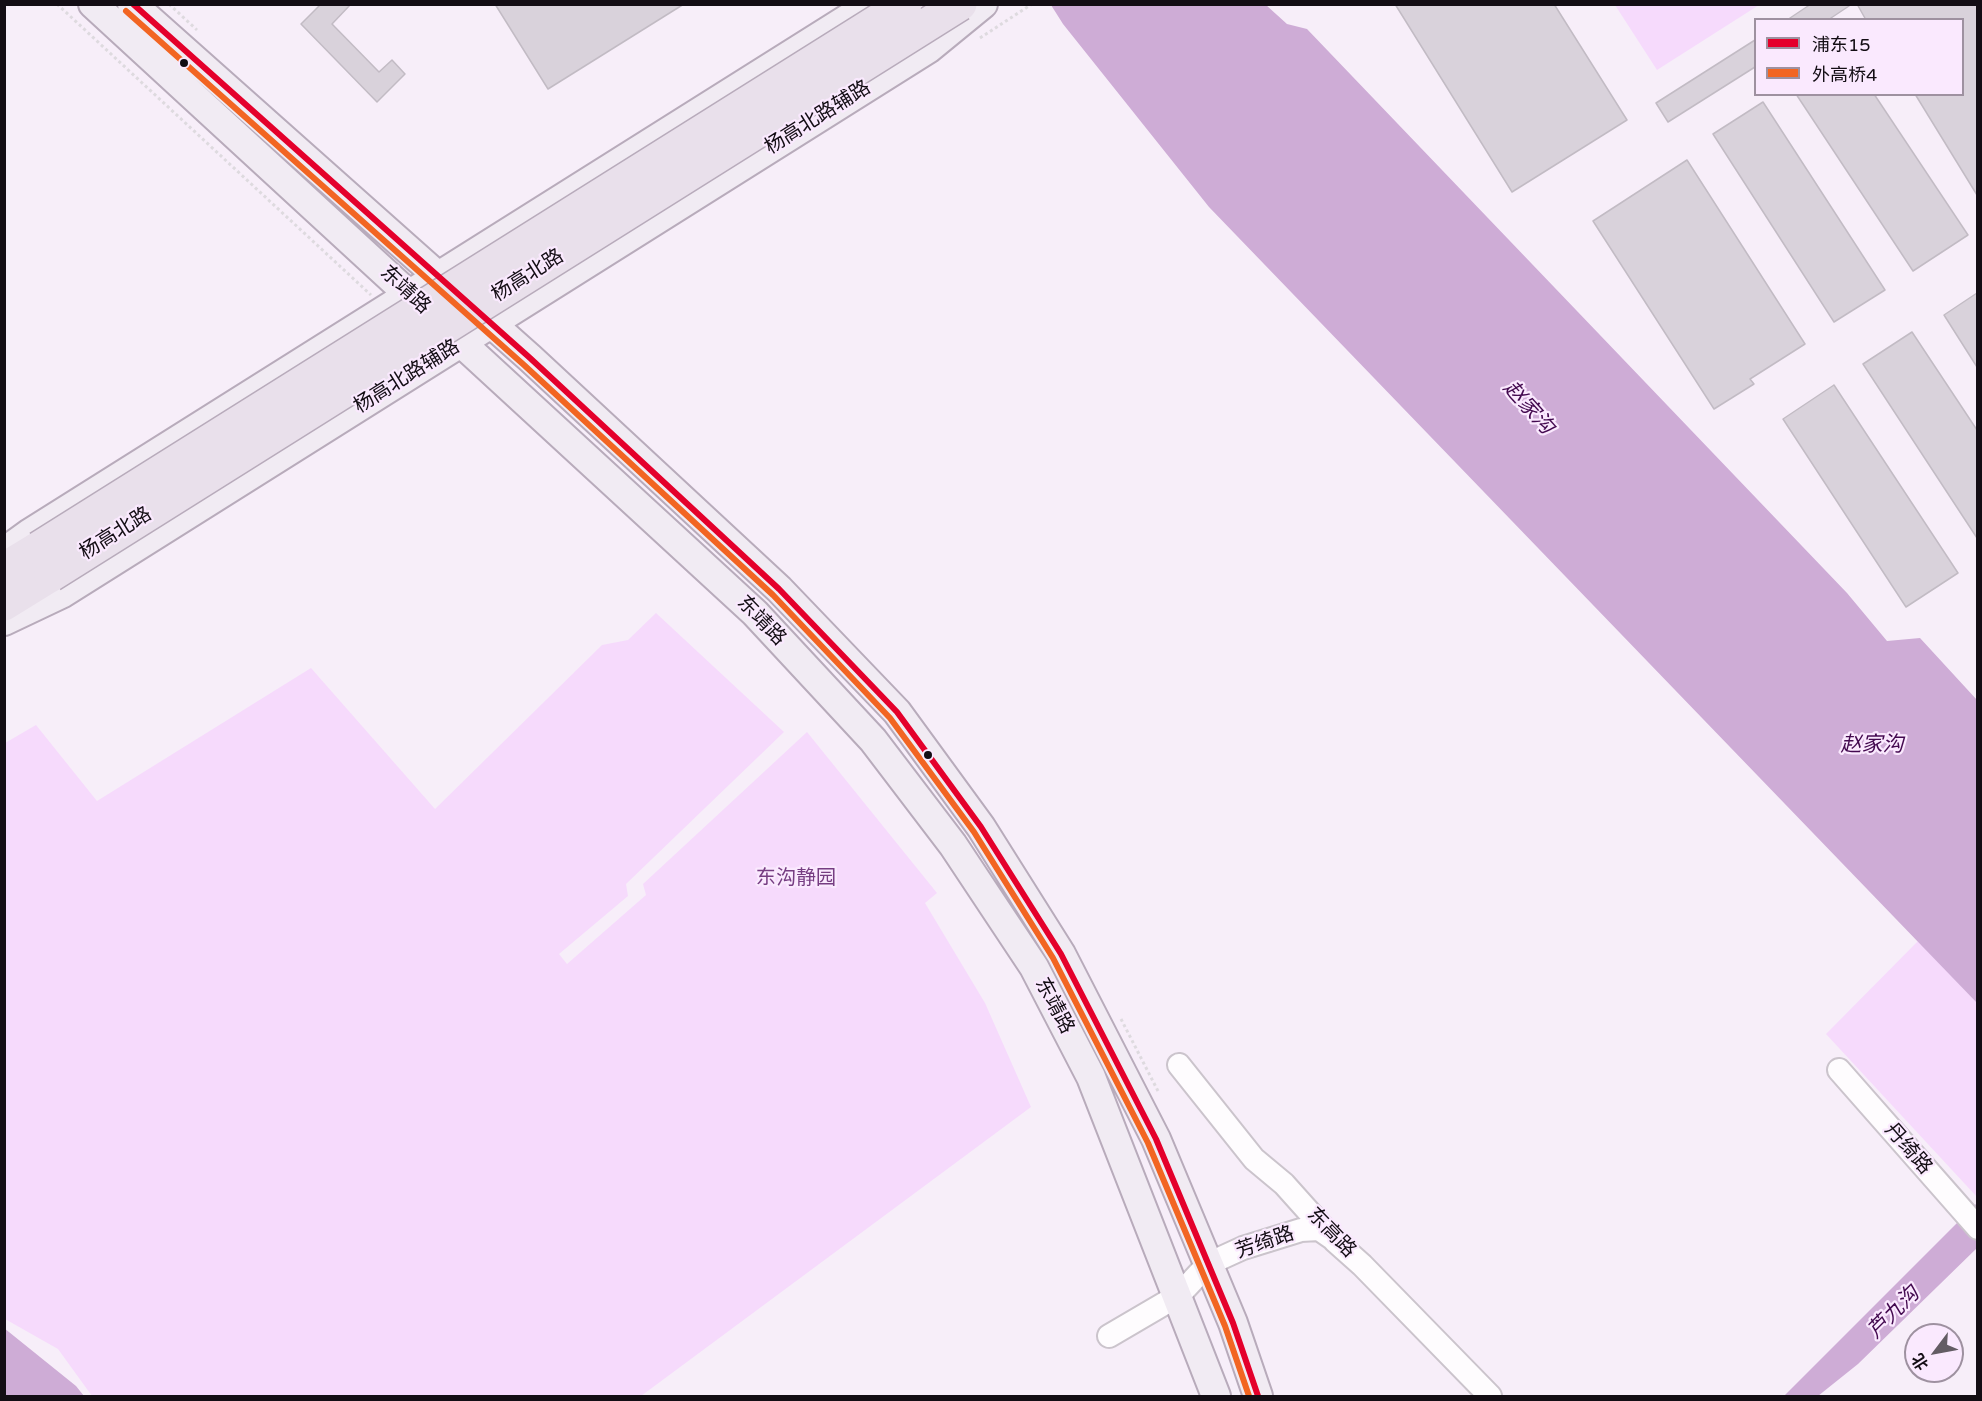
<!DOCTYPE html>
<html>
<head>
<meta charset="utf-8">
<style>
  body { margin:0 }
  #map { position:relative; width:1982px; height:1401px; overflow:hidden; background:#f7eef9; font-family:"Varela Round","Noto Sans SC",sans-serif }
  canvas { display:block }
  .frame { position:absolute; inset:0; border:6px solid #130d14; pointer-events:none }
  .legend { position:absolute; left:1754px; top:18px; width:210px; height:78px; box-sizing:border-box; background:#fae9fe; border:2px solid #9e91a0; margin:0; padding:8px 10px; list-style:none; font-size:18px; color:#130d14 }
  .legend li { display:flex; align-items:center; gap:12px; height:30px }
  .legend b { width:30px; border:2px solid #9e91a0 }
  .north { position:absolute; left:1904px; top:1323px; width:60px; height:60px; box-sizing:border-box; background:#fae9fe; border:2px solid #9e91a0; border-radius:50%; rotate:238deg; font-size:16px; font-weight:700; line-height:24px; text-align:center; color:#130d14 }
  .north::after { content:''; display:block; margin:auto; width:21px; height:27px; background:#635c64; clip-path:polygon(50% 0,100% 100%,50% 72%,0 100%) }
</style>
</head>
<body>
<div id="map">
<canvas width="1982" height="1401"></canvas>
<div class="frame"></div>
<ul class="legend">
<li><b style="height:8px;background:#e4002b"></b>浦东15</li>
<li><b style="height:8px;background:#f26522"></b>外高桥4</li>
</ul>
<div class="north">北</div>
</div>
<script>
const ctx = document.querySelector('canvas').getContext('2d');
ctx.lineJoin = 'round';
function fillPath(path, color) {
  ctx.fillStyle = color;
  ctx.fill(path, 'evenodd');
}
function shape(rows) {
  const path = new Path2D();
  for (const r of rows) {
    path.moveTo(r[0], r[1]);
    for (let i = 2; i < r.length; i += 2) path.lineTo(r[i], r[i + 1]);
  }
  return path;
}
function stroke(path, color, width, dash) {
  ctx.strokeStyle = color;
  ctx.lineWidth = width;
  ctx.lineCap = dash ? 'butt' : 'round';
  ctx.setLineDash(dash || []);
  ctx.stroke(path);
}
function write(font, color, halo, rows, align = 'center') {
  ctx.font = font + ' "Varela Round","Noto Sans SC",sans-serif';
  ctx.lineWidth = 4.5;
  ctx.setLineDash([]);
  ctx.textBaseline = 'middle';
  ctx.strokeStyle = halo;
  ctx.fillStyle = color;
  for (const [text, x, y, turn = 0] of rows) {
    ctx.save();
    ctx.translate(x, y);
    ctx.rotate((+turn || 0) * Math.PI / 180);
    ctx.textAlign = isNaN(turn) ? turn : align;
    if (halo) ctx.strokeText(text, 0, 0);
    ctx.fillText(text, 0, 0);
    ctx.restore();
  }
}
fillPath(shape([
  [1615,5,1759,5,1657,70],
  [656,613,784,732,626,884,628,896,559,954,567,964,646,895,643,884,807,732,937,893,925,903,985,1003,1031,1107,641,1396,92,1396,58,1349,5,1319,5,743,36,725,97,801,311,668,435,809,602,645,628,640],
  [1918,941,1977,1003,1977,1197,1826,1034]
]), '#f6dafc');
fillPath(shape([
  [1051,5,1266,5,1287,24,1307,29,1847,593,1887,641,1920,638,1977,700,1977,1003,1209,207,1063,24],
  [1977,1203,1977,1248,1858,1364,1818,1396,1784,1396],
  [4,1328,76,1386,84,1396,5,1396]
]), '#ceacd6');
const building = shape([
  [321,4,351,4,332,24,379,72,392,60,405,74,377,102,301,24,321,4],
  [495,4,684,4,548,89,495,4],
  [1395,4,1554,4,1627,120,1512,192,1395,4],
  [1811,4,1852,4,1828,20,1787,20,1811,4],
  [1857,4,1977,4,1977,195,1915,94,1962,94,1962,20,1866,20,1857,4],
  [1755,40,1755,67,1668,122,1656,103,1755,40],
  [1796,94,1874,94,1968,235,1913,271,1796,94],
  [1763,102,1885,290,1834,322,1713,134,1763,102],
  [1687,160,1805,344,1750,379,1754,384,1714,409,1593,221,1687,160],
  [1977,293,1977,367,1944,315,1977,293],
  [1912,332,1977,430,1977,538,1863,364,1912,332],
  [1834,385,1958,573,1906,607,1783,419,1834,385]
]);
fillPath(building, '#d9d2db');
stroke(building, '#c2bbc4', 1.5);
const minor = shape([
  [1179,1065,1254,1159,1284,1184,1335,1241,1362,1265,1490,1396],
  [1839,1070,1978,1228],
  [1109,1336,1179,1295,1208,1264,1243,1248,1301,1230,1319,1229,1332,1238]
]);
const major = shape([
  [93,4,755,613,873,740,953,845,1034,967,1091,1077,1216,1396],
  [132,4,530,358,779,589,897,712,981,827,1061,954,1156,1139,1233,1323,1258,1396],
  [4,552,30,533,871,4],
  [4,621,63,593,928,49,983,4]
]);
const highway = shape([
  [4,569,39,548],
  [4,604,51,575]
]);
stroke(minor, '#cbc4cc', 26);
stroke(major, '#b8abbb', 32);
stroke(highway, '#b8abbb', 36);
stroke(shape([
  [57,4,371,295],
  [169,4,197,30],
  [980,38,1032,4],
  [1121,1019,1159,1093]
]), '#dedadf', 3, [3, 3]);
stroke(minor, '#fefcfe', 22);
stroke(major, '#f1ebf3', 28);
stroke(highway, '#e9e0eb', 33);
const highwayBridge = shape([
  [39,548,905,4],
  [51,575,960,4]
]);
stroke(highwayBridge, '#b8abbb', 36, []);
stroke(highwayBridge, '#e9e0eb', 33);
stroke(shape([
  [133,4,530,358,779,589,897,712,981,827,1061,954,1156,1139,1233,1323,1258,1396]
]), '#e4002b', 6);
stroke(shape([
  [126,11,524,365,773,595,890,718,974,832,1053,958,1148,1143,1225,1326,1249,1396]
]), '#f26522', 6);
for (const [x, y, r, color] of [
  [184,63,5,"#130d14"],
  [928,755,5,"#130d14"]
]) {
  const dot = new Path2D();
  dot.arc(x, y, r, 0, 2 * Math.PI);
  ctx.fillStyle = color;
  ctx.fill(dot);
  stroke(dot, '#fae9fe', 2);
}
write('20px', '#130d14', '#fae9fe', [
  ["杨高北路辅路",818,118,-32],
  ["杨高北路",528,276,-32],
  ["东靖路",405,290,43],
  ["杨高北路辅路",407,377,-32],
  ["杨高北路",116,534,-32],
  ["东靖路",761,621,46],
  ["东靖路",1054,1006,62],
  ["丹绮路",1908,1149,49],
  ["东高路",1331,1233,46],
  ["芳绮路",1265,1243,-19]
]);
write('20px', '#763d82', '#fae9fe', [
  ["东沟静园",796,879]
]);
write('italic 21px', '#43094f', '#fae9fe', [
  ["赵家沟",1528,408,48],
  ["赵家沟",1872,745],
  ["芦九沟",1894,1313,-45]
]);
</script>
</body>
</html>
